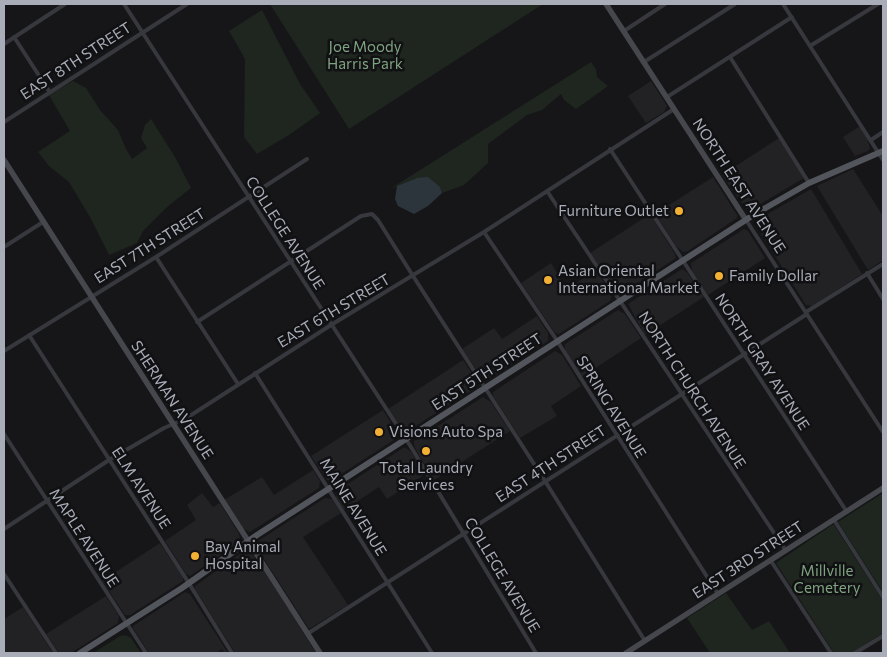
<!DOCTYPE html>
<html>
<head>
<meta charset="utf-8">
<style>
  body { margin:0 }
  #map { position:relative; width:887px; height:657px; overflow:hidden; background:#161618; font-family:Commissioner,sans-serif }
  canvas { display:block }
  .frame { position:absolute; inset:0; border:5px solid #a8adb8; pointer-events:none }
</style>
</head>
<body>
<div id="map">
<canvas width="887" height="657"></canvas>
<div class="frame"></div>
</div>
<script>
const ctx = document.querySelector('canvas').getContext('2d');
ctx.lineJoin = 'round';
function fillPath(path, color) {
  ctx.fillStyle = color;
  ctx.fill(path, 'evenodd');
}
function shape(rows) {
  const path = new Path2D();
  for (const r of rows) {
    path.moveTo(r[0], r[1]);
    for (let i = 2; i < r.length; i += 2) path.lineTo(r[i], r[i + 1]);
  }
  return path;
}
function stroke(path, color, width, dash) {
  ctx.strokeStyle = color;
  ctx.lineWidth = width;
  ctx.lineCap = dash ? 'butt' : 'round';
  ctx.setLineDash(dash || []);
  ctx.stroke(path);
}
function write(font, color, halo, rows, align = 'center') {
  ctx.font = font + ' Commissioner,sans-serif';
  ctx.lineWidth = 5;
  ctx.setLineDash([]);
  ctx.textBaseline = 'middle';
  ctx.strokeStyle = halo;
  ctx.fillStyle = color;
  for (const [text, x, y, turn = 0] of rows) {
    ctx.save();
    ctx.translate(x, y);
    ctx.rotate((+turn || 0) * Math.PI / 180);
    ctx.textAlign = isNaN(turn) ? turn : align;
    if (halo) ctx.strokeText(text, 0, 0);
    ctx.fillText(text, 0, 0);
    ctx.restore();
  }
}
fillPath(shape([
  [651,81,667,106,664,112,646,123,628,96],
  [860,126,867,138,870,148,868,151,855,156,843,137],
  [779,138,804,178,752,209,746,209,722,175],
  [853,169,883,216,883,260,868,270,817,186],
  [713,177,737,215,737,218,688,251,683,252,676,246,655,214],
  [811,189,862,274,812,306,806,305,755,224,757,221,771,212],
  [650,214,675,254,676,258,623,293,619,293,615,290,590,253],
  [744,229,748,231,765,258,708,295,692,271,691,263],
  [551,263,567,289,596,270,612,295,610,301,559,334,555,333,521,283],
  [682,269,687,272,704,297,645,335,628,304],
  [618,310,625,314,641,338,582,377,565,351,565,344],
  [537,316,548,333,548,341,488,379,483,379,462,349,494,328,502,339],
  [555,351,562,355,581,386,551,406,557,416,520,438,493,396,493,392],
  [463,360,477,381,477,385,475,388,408,431,402,429,388,409],
  [483,397,491,402,510,431,434,480,417,452,414,445,414,441],
  [383,410,397,433,397,438,332,480,327,480,311,456],
  [403,448,406,448,411,452,425,474,387,499,379,487,344,510,336,497,337,491],
  [313,470,320,481,319,488,250,532,243,529,224,500,262,477,274,495],
  [202,493,213,507,220,503,238,532,240,538,236,544,190,576,186,574,165,541,196,520,187,505],
  [325,498,332,499,341,513,303,537,348,605,309,629,255,545,258,541],
  [160,543,183,577,183,581,130,615,125,615,102,581],
  [246,551,252,554,265,572,316,653,235,653,195,589,195,586,243,552],
  [185,592,190,594,228,653,225,653,222,649,216,653,149,653,133,628,133,626],
  [106,596,119,616,118,623,71,653,59,653,46,634],
  [23,607,53,653,4,653,4,619]
]), '#222225');
fillPath(shape([
  [270,4,543,4,349,129],
  [262,10,300,84,320,113,289,135,257,154,244,137,245,59,229,31],
  [591,62,596,69,597,77,608,86,576,109,564,100,561,94,542,110,527,115,488,144,488,163,464,185,442,193,440,187,417,178,390,189],
  [73,81,86,88,100,110,118,130,126,149,132,159,147,148,141,138,145,125,151,119,175,157,191,188,167,207,143,231,137,243,109,255,90,217,69,182,49,166,38,152,70,131,49,95],
  [883,493,883,592,838,522],
  [832,525,834,525,883,601,883,633,852,653,834,653,776,563],
  [726,593,752,630,769,621,790,653,710,653,687,618],
  [125,635,131,638,141,653,93,653,120,636]
]), '#1e261f');
fillPath(shape([
  [428,177,440,187,442,193,428,206,414,214,398,206,395,199,397,186,417,178]
]), '#2c353c');
stroke(shape([
  [124,4,411,447,536,653],
  [783,4,883,160],
  [624,31,665,4],
  [14,37,49,91],
  [4,44,65,4],
  [810,46,878,4],
  [730,57,809,183],
  [644,62,735,4],
  [667,97,792,17],
  [4,122,187,4],
  [871,140,883,132],
  [610,149,847,512],
  [547,191,786,551],
  [746,220,883,432],
  [484,232,554,336,718,594],
  [4,247,43,222],
  [156,257,238,384],
  [867,273,883,299],
  [806,312,883,264],
  [197,322,361,216,372,214,378,220,413,276,545,481,645,641],
  [29,335,185,577,232,653],
  [4,351,156,257,307,159],
  [255,373,432,653],
  [4,434,146,653],
  [834,520,883,597],
  [4,529,109,460,164,428,185,419,331,325,484,232,674,109],
  [771,561,831,653],
  [4,574,56,653],
  [307,634,807,314],
  [855,653,883,636]
]), '#37383d', 4);
stroke(shape([
  [606,4,746,220],
  [4,160,320,653],
  [626,653,883,488]
]), '#45474d', 5.5);
stroke(shape([
  [80,653,182,588,257,535,755,214,809,183,883,151]
]), '#53555c', 6);
for (const [x, y, r, color] of [
  [679,211,5,"#f2b134"],
  [719,276,5,"#f2b134"],
  [548,280,5,"#f2b134"],
  [379,432,5,"#f2b134"],
  [426,451,5,"#f2b134"],
  [195,556,5,"#f2b134"]
]) {
  const dot = new Path2D();
  dot.arc(x, y, r, 0, 2 * Math.PI);
  ctx.fillStyle = color;
  ctx.fill(dot);
  stroke(dot, '#111113', 2);
}
write('15px', '#7fa381', '#111113', [
  ["Joe Moody",365,47],
  ["Harris Park",365,64],
  ["Millville",827,571],
  ["Cemetery",827,588]
]);
write('15px', '#a8adb8', '#111113', [
  ["EAST 8TH STREET",76,61,-33],
  ["NORTH EAST AVENUE",739,186,57],
  ["COLLEGE AVENUE",285,233,57],
  ["EAST 7TH STREET",150,246,-32],
  ["EAST 6TH STREET",334,311,-31],
  ["NORTH GRAY AVENUE",762,362,57],
  ["EAST 5TH STREET",487,372,-33],
  ["NORTH CHURCH AVENUE",692,390,57],
  ["SHERMAN AVENUE",172,400,57],
  ["SPRING AVENUE",611,407,58],
  ["EAST 4TH STREET",551,464,-33],
  ["ELM AVENUE",141,488,57],
  ["MAINE AVENUE",353,507,58],
  ["MAPLE AVENUE",84,538,57],
  ["EAST 3RD STREET",748,560,-33],
  ["COLLEGE AVENUE",502,575,59]
]);
write('15px', '#a8adb8', '#111113', [
  ["Furniture Outlet",669,211,"right"],
  ["Asian Oriental",558,271],
  ["International Market",558,288],
  ["Family Dollar",729,276],
  ["Visions Auto Spa",389,432],
  ["Total Laundry",426,468,"center"],
  ["Services",426,485,"center"],
  ["Bay Animal",205,547],
  ["Hospital",205,564]
], 'left');
</script>
</body>
</html>
